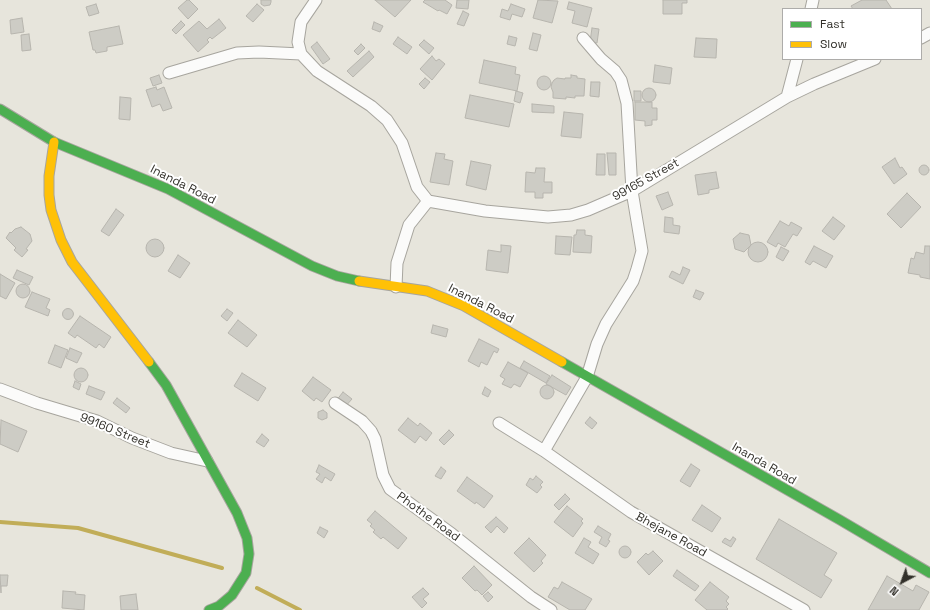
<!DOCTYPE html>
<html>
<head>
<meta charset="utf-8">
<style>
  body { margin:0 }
  #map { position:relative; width:930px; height:610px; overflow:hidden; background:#e7e5dc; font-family:"Space Grotesk",sans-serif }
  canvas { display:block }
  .legend { position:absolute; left:782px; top:8px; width:140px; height:52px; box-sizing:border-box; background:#fff; border:1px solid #adacaa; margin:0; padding:5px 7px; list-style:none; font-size:12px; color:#32302a }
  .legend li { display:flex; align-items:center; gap:8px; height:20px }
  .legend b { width:20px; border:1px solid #adacaa }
  .north { position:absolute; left:882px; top:562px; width:40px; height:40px; -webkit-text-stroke:3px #fff; paint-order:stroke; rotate:221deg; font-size:11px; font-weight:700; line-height:16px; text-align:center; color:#32302a }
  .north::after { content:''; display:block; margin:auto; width:14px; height:18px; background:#32302a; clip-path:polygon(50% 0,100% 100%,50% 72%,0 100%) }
</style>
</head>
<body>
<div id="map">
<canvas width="930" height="610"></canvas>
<ul class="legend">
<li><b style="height:5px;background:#4caf50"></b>Fast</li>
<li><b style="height:5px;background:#ffc107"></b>Slow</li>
</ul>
<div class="north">N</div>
</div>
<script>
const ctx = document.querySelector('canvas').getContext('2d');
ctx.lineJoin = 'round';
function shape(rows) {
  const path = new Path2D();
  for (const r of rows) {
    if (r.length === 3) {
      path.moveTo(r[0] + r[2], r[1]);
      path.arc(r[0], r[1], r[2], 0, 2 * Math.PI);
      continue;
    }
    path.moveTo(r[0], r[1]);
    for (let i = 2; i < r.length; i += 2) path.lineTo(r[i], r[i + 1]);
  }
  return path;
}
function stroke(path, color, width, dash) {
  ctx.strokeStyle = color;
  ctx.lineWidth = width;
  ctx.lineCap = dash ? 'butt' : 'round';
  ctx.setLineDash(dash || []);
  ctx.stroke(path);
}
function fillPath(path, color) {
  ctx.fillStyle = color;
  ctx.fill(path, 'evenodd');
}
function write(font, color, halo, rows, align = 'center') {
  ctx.font = font + ' "Space Grotesk",sans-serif';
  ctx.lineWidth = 4;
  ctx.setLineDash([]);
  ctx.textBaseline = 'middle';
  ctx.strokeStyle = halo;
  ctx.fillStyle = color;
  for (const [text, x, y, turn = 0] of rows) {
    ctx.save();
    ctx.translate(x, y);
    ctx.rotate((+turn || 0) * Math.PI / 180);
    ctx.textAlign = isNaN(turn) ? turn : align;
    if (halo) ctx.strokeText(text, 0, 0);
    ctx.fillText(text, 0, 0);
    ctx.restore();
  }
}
stroke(shape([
  [0,522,78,528,222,568],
  [257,588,300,610]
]), '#c1ad58', 4);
const building = shape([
  [187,0,189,0,198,9,188,19,178,8,187,0],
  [261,0,271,0,271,2,270,5,264,6,261,4,261,0],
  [375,0,411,0,395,17,375,0],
  [425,0,445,0,452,5,447,14,439,10,438,11,423,2,425,0],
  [457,0,469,0,468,9,456,8,457,0],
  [538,0,558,1,552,23,533,18,538,0],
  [663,0,687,0,687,3,682,3,682,14,663,14,663,0],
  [862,0,886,0,892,9,853,9,851,6,862,0],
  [569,2,592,8,587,27,572,23,575,11,567,9,569,2],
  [96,4,99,13,89,16,86,7,96,4],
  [257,4,264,10,253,22,246,16,257,4],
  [511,4,525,9,522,17,512,14,510,20,500,17,502,9,508,11,511,4],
  [463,11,469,14,464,26,457,24,463,11],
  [22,18,24,32,11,34,10,20,22,18],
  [219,19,226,28,212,39,210,37,207,40,209,42,198,52,183,35,199,21,207,29,219,19],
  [181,21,185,25,176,34,172,30,181,21],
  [374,22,383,26,380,32,372,29,374,22],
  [119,26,123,44,107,47,107,51,96,53,95,50,93,50,89,32,119,26],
  [592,28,599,29,597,43,590,42,592,28],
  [533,33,541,35,537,51,529,49,533,33],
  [29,34,31,50,22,51,21,35,29,34],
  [509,36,517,38,515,46,507,44,509,36],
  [398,37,412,47,407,54,393,44,398,37],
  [696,38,717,39,716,58,694,57,696,38],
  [424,40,434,48,429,54,419,45,424,40],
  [317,42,330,59,323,64,311,47,317,42],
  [361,44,365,48,358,55,354,51,361,44],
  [369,51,374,57,353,77,347,71,369,51],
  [432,56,436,61,439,59,445,64,432,80,420,69,432,56],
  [484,60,516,67,515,74,520,75,517,91,479,83,484,60],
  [655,65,672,68,670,84,653,82,655,65],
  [159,75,162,83,153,86,150,78,159,75],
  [571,75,577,76,577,78,585,79,584,96,575,96,575,98,566,97,566,99,553,98,553,92,551,87,552,83,554,80,557,78,565,79,565,78,571,78,571,75],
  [544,83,7],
  [425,78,430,82,424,89,419,84,425,78],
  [591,82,600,82,599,97,590,96,591,82],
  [156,87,157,90,164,87,172,108,163,111,160,104,152,107,146,90,156,87],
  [649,95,7],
  [516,91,523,93,520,103,514,101,516,91],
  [634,91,641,91,641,101,634,101,634,91],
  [470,95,514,104,509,127,465,118,470,95],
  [120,97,131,98,130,120,119,119,120,97],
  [635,102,652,102,652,108,657,108,657,120,652,120,652,125,645,126,645,121,635,120,635,102],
  [532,104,554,106,554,113,532,112,532,104],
  [564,112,583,114,581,138,561,136,564,112],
  [436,153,445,154,444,159,453,161,449,185,430,182,436,153],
  [607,153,616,153,616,175,609,175,607,153],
  [597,154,605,154,605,175,596,175,597,154],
  [895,158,900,168,902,167,907,174,894,184,882,167,895,158],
  [471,161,491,165,486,190,466,185,471,161],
  [924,170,5],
  [536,168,545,168,544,182,552,182,552,193,543,193,543,198,535,198,535,192,525,192,526,172,535,173,536,168],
  [716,172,719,188,709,190,709,193,698,195,695,175,716,172],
  [668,192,673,205,662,210,656,196,668,192],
  [907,193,921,207,901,228,887,214,907,193],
  [116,209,124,215,109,236,101,231,116,209],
  [665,217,673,218,673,225,680,226,679,234,664,232,665,217],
  [833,217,845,226,834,240,822,231,833,217],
  [780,221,789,226,791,222,802,228,797,236,793,234,785,247,778,243,776,247,767,242,780,221],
  [21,227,30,234,32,241,26,249,28,250,22,257,14,250,16,248,6,238,10,232,11,233,15,229,21,227],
  [577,230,585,230,585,235,592,236,591,253,573,252,574,235,576,235,577,230],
  [740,233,749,235,751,245,744,252,735,249,733,239,740,233],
  [556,236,572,237,570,255,555,254,556,236],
  [155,248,9],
  [758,252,10],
  [501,245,511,246,508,273,486,270,488,250,501,252,501,245],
  [814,246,833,256,826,268,813,261,810,265,805,262,814,246],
  [925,246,930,246,930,279,920,277,920,275,908,273,911,258,914,259,916,252,924,254,925,246],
  [781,247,789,251,783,261,776,257,781,247],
  [178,255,190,263,180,278,168,271,178,255],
  [683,267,690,270,683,284,669,277,672,271,680,275,683,267],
  [17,270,33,277,29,285,13,278,17,270],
  [0,274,15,283,6,299,0,296,0,274],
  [23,291,7],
  [696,290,704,293,700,300,693,297,696,290],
  [32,292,50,299,46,308,50,310,48,316,25,307,32,292],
  [68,314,5.5],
  [227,309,233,313,227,321,221,316,227,309],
  [80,316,111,337,104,348,99,344,96,348,77,335,75,338,68,333,80,316],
  [238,320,257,335,247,347,228,333,238,320],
  [433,325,448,329,446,337,431,333,433,325],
  [479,339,499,349,497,353,494,351,487,365,481,362,479,367,468,361,479,339],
  [55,345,68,350,61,368,48,363,55,345],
  [70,348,82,353,77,363,66,358,70,348],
  [524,361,550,376,546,383,520,368,524,361],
  [508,362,528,373,520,387,514,384,511,388,502,384,505,379,500,376,508,362],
  [81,375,7],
  [242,373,266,388,258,401,234,386,242,373],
  [552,375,571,387,566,395,546,384,552,375],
  [313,377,331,390,322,402,316,398,314,401,302,391,313,377],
  [75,381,81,384,79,390,73,387,75,381],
  [547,392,7],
  [89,386,105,392,101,400,86,394,89,386],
  [485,387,491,391,488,397,482,394,485,387],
  [343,392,352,399,344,408,336,401,343,392],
  [117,398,130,408,126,413,113,403,117,398],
  [323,410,327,413,327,418,322,420,318,418,318,412,323,410],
  [590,417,597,423,592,429,585,423,590,417],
  [408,418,418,426,420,423,432,433,426,441,420,436,415,443,398,430,408,418],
  [1,420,27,431,18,452,0,444,1,420],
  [449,430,454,435,444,445,439,440,449,430],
  [262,434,269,440,264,447,256,442,262,434],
  [691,464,700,470,690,487,680,481,691,464],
  [319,465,335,474,331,481,325,477,322,483,316,479,320,474,316,472,319,465],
  [441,467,446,471,441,479,435,476,441,467],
  [536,476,543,482,540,485,542,487,537,493,526,485,530,478,533,480,536,476],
  [467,477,493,496,484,508,476,502,475,504,457,491,467,477],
  [565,494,570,499,559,510,554,505,565,494],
  [702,505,721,518,712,532,692,520,702,505],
  [567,506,583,519,581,521,583,523,573,537,554,522,567,506],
  [375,511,407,538,398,549,383,537,381,539,373,532,375,530,370,526,372,524,367,520,375,511],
  [496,517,508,528,504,533,497,526,491,533,485,527,496,517],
  [779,519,837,553,824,575,832,580,821,598,756,559,779,519],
  [598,526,611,534,608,540,610,541,606,547,599,543,602,537,594,532,598,526],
  [320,527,328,531,324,538,317,533,320,527],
  [733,537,736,539,731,547,722,542,725,538,730,541,733,537],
  [529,538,546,555,541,561,543,563,534,572,514,553,529,538],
  [584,538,591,542,588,547,599,554,593,564,575,553,584,538],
  [625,552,6],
  [653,551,663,561,649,575,637,562,646,553,648,555,653,551],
  [474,566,492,585,482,595,477,590,475,591,462,578,474,566],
  [677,570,699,586,695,591,673,576,677,570],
  [0,575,8,575,7,586,1,586,1,593,0,575],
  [887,576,913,591,916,585,929,592,919,610,868,610,887,576],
  [562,582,592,599,585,610,570,610,548,597,554,587,558,589,562,582],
  [710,582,729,597,726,601,729,604,726,607,728,609,727,610,707,610,695,600,710,582],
  [423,588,429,594,423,599,427,603,422,608,412,597,423,588],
  [63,591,76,592,75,594,85,595,84,610,62,608,63,591],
  [488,592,493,597,488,602,483,596,488,592],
  [136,594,138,610,121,610,120,596,136,594]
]);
fillPath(building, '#cdccc5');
stroke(building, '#b7b5ae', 1);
const street = shape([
  [316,0,301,22,298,42,301,54,317,71,371,106,387,120,402,143,417,187,428,201,485,211,548,217,571,215,588,210,632,191,787,97,814,84,875,59],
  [811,9,813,0],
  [583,38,601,59,615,71,621,80,627,103,632,191,642,251,637,269,633,281,606,324,597,344,587,377,544,451,631,512,804,610],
  [921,38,930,33],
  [169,73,237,53,259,52,301,54],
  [787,97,797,59],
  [396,287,397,263,409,225,428,201],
  [0,389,37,403,97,421,132,438,171,453,207,461],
  [335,403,362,421,371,431,375,439,383,475,390,489,452,534,531,597,551,610],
  [499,423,544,451]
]);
const fast = shape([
  [0,109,54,142,168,189,312,266,337,276,359,281],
  [149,362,166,385,237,513,247,538,249,554,246,573,232,595,219,606,209,610],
  [562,362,840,520,930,573]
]);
const slow = shape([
  [54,142,49,176,49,195,51,210,61,240,72,262,149,362],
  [359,281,427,291,464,306,562,362]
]);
stroke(street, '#a7a59e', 13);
stroke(fast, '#a7a59e', 11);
stroke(slow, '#a7a59e', 11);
stroke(street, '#fbfbfa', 11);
stroke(fast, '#4caf50', 9);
stroke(slow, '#ffc107', 9);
write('12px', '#32302a', '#fff', [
  ["99165 Street",646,180,-29],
  ["Inanda Road",183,185,27],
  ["Inanda Road",481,304,27],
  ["99160 Street",115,431,22],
  ["Inanda Road",764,464,30],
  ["Phothe Road",428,517,36],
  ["Bhejane Road",671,535,29]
]);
</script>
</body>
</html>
